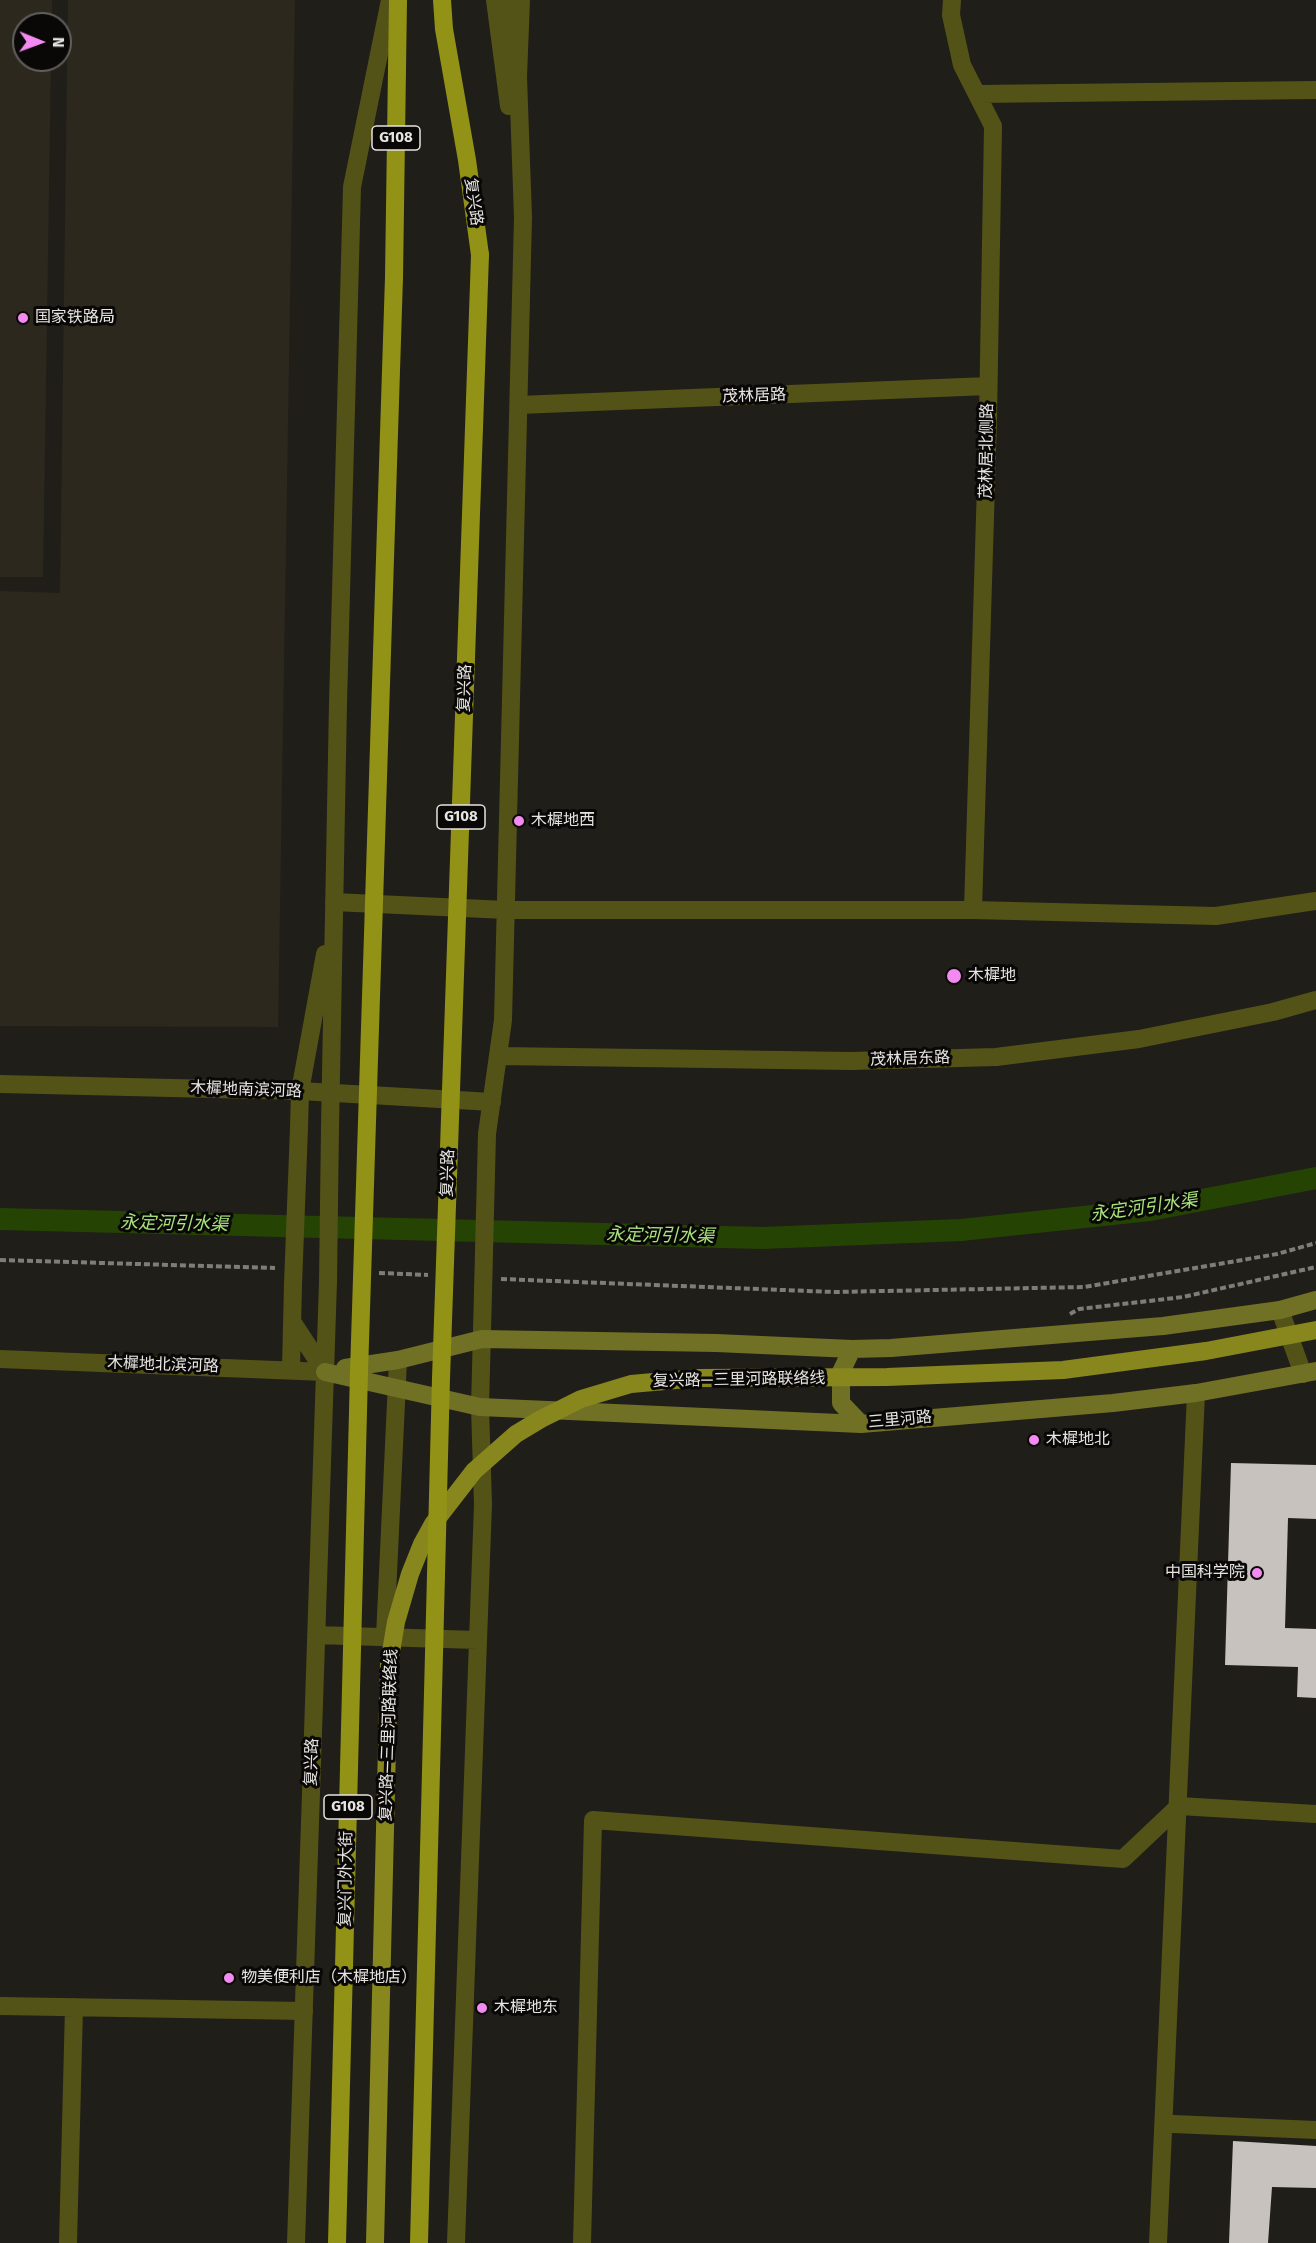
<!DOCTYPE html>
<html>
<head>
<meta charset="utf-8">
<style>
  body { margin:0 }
  #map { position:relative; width:1316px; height:2243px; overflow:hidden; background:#201e19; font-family:"Fira Sans",sans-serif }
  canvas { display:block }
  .north { position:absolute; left:12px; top:12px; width:60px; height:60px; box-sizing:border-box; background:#090806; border:2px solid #61605e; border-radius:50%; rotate:91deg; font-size:16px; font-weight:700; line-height:24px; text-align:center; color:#e6e4e1 }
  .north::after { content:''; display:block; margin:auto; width:21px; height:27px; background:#f38af2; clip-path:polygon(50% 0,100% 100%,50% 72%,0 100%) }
</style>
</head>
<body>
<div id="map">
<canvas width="1316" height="2243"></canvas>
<div class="north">N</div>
</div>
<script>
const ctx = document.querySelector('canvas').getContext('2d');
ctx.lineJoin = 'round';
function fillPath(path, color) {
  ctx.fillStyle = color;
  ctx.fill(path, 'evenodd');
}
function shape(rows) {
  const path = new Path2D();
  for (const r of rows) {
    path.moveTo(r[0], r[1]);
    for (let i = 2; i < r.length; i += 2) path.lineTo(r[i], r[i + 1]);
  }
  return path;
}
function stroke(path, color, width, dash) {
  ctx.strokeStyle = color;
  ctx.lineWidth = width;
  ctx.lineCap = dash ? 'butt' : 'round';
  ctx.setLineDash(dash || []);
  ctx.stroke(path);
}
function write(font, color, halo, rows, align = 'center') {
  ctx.font = font + ' "Fira Sans","Noto Sans SC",sans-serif';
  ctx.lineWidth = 6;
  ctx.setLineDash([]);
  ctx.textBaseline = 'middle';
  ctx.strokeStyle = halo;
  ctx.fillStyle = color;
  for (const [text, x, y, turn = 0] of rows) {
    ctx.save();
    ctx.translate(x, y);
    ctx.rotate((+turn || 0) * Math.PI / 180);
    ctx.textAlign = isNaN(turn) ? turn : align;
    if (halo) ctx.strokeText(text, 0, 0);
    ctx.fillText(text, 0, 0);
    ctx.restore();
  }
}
fillPath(shape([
  [0,0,52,0,52,24,24,24,24,60,51,60,43,577,0,577],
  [68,0,295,0,278,1027,0,1026,0,591,60,593]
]), '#2d281e');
stroke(shape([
  [0,1219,762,1238,961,1230,1150,1210,1316,1178]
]), '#254404', 22);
fillPath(shape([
  [1231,1463,1316,1465,1316,1519,1288,1518,1285,1628,1316,1629,1316,1698,1297,1697,1298,1667,1225,1665],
  [1233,2141,1316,2146,1316,2188,1272,2187,1268,2243,1229,2243]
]), '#c7c2bd');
stroke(shape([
  [0,1260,275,1268],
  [379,1273,428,1275],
  [501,1279,834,1292,1084,1287,1277,1254,1316,1243],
  [1070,1314,1079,1309,1183,1297,1316,1267]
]), '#7f7d78', 4, [6, 3]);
stroke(shape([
  [510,0,514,39],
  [952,0,951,15,962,65,993,126,988,419,973,910],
  [978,94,1316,90],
  [519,405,988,386],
  [506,910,973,910,1216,916,1316,901],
  [0,1084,300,1091,492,1102],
  [0,2006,304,2011],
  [1173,2124,1316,2130],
  [68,2243,74,2007],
  [582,2243,593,1820,1123,1859,1179,1806,1316,1814],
  [1158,2243,1196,1393]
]), '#535317', 18);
stroke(shape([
  [495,0,509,106],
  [334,902,506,910],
  [499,1056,851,1061,996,1057,1139,1039,1273,1012,1316,1000],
  [330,1127,338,703,352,187,390,0],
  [299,1128,300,1091,325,954],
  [487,1134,503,1020,523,217,518,77,521,0],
  [1280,1310,1303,1374],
  [293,1323,325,1372],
  [0,1359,325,1372],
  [291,1369,293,1284],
  [316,1635,477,1640],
  [385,1637,398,1360],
  [296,2243,328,1282],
  [456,2243,483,1504,480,1407,483,1292]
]), '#535317', 18);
stroke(shape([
  [852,1349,841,1372,841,1403,861,1424],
  [345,1368,398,1360,482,1339,716,1343,852,1349,891,1348,1163,1326,1280,1310,1316,1300],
  [325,1372,480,1407,861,1424,1113,1403,1196,1393,1316,1371]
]), '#707125', 18);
stroke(shape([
  [442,0,444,29,467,160,480,255],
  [394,277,398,0]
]), '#929216', 18);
stroke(shape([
  [328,1282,330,1127],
  [293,1284,299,1128],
  [483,1292,487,1134]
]), '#535317', 18);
stroke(shape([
  [375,2243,389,1664,396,1622,410,1574,422,1544,433,1524,474,1471,516,1434,541,1419,581,1399,631,1384,698,1378,887,1377,1063,1370,1206,1351,1316,1330]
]), '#88871e', 18);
stroke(shape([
  [337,2243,359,1372,394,277],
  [419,2243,441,1378,480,255]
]), '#929216', 18);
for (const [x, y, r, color] of [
  [23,318,6,"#f38af2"],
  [519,821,6,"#f38af2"],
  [954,976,8,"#f38af2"],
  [1034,1440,6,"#f38af2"],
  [1257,1573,6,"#f38af2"],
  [229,1978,6,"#f38af2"],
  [482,2008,6,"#f38af2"]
]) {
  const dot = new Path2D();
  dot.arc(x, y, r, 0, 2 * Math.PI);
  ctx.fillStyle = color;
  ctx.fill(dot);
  stroke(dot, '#090806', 2);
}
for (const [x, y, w] of [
  [396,138,48],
  [461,817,48],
  [348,1807,48]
]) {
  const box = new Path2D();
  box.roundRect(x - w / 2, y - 12, w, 24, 4.5);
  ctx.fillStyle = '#090806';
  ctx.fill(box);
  stroke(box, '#e6e4e1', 1.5);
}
write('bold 15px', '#e6e4e1', null, [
  ["G108",396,138],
  ["G108",461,817],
  ["G108",348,1807]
]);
write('16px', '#e6e4e1', '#090806', [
  ["复兴路",473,202,82],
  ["茂林居路",754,396,-2],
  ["茂林居北侧路",987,451,-89],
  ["复兴路",465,688,-88],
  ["茂林居东路",910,1059,-2],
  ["木樨地南滨河路",246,1090,2],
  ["复兴路",448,1173,-88],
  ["木樨地北滨河路",163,1365,2],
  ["复兴路—三里河路联络线",739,1380,-1],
  ["三里河路",900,1420,-5],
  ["复兴路—三里河路联络线",389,1735,-88],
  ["复兴路",312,1762,-88],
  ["复兴门外大街",346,1879,-89]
]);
write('16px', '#e6e4e1', '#090806', [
  ["国家铁路局",35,318],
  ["木樨地西",531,821],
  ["木樨地",968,976],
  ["木樨地北",1046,1440],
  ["中国科学院",1245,1573,"right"],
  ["物美便利店（木樨地店）",241,1978],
  ["木樨地东",494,2008]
], 'left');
write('italic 18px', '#a8e47b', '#090806', [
  ["永定河引水渠",1144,1208,-8],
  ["永定河引水渠",174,1224,1],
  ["永定河引水渠",660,1236,1]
]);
</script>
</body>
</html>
